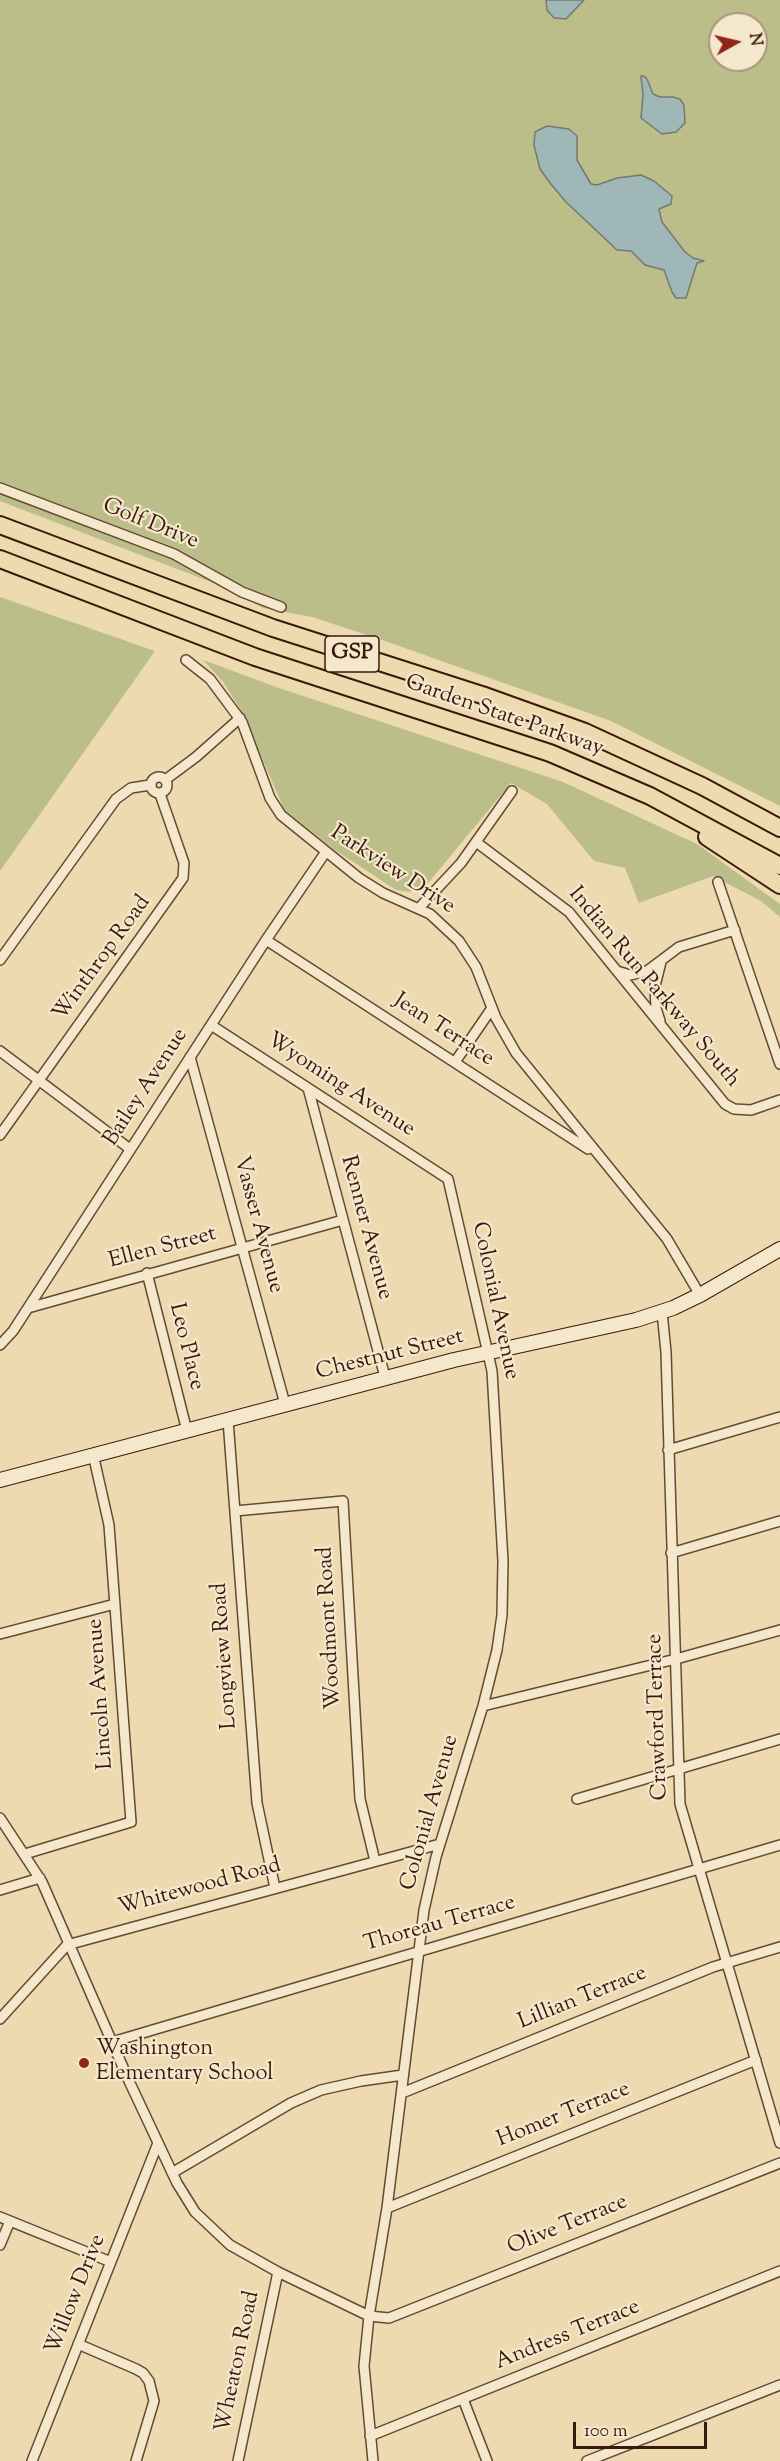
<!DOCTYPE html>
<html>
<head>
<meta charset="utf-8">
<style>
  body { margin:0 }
  #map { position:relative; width:780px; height:2461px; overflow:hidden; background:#eedab0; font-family:"Sorts Mill Goudy",serif }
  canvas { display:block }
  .north { position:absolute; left:708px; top:12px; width:60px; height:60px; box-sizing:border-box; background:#f4e7cc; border:2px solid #a9957f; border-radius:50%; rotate:82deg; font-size:16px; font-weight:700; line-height:24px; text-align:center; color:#39190c }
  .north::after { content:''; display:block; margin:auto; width:21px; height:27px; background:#8f2418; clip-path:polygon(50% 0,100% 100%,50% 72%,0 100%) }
  .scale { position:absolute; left:573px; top:2422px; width:134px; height:27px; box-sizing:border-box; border:3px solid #39190c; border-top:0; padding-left:8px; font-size:18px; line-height:21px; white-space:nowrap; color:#39190c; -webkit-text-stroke:4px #f4e7cc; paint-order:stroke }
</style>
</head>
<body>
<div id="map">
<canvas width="780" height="2461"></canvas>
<div class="north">N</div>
<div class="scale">100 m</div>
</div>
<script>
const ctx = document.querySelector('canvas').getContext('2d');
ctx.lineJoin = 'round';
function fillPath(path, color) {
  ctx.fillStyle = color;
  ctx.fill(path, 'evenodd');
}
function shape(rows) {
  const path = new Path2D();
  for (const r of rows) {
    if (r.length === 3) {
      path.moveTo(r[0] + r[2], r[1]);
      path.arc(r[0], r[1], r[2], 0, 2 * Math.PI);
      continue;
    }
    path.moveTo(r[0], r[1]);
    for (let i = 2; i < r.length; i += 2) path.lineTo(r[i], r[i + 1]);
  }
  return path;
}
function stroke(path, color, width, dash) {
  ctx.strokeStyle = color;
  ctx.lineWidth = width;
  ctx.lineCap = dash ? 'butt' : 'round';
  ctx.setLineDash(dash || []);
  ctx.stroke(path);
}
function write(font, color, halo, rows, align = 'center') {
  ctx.font = font + ' "Sorts Mill Goudy",serif';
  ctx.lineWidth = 4.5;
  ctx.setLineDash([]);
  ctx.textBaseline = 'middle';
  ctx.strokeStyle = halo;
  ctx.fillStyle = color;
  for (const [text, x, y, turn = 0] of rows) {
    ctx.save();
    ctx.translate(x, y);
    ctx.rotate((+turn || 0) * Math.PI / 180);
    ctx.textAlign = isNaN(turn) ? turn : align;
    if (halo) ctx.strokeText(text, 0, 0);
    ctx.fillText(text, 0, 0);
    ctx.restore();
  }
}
fillPath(shape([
  [0,0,780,0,780,806,611,721,385,641,312,617,263,608,211,582,0,501],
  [720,24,756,24,756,60,720,60],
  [0,597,155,651,0,871],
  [203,660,279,688,563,782,697,844,780,904,780,917,761,901,713,876,639,903,625,868,594,861,547,804,511,783,424,888,410,892,396,890,335,850,284,809,243,714,224,683]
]), '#bbbe89');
const water = shape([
  [546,0,584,0,566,19,554,18,547,10,546,0],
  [641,76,644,76,647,79,653,94,660,97,673,97,680,99,684,105,685,123,676,132,662,134,641,118,643,95,641,76],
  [547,126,569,129,577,136,577,160,591,184,597,185,617,178,641,175,654,181,672,196,671,204,659,209,662,222,685,252,693,258,704,261,697,263,686,298,676,298,672,292,664,270,645,265,631,251,617,250,566,202,550,183,540,169,534,145,535,132,547,126]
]);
fillPath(water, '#9fb8b7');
stroke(water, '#767873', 1.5);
const street = shape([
  [0,488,174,554,242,592,281,607],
  [186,660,210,679,242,722,270,798,281,815,359,878,383,893,430,914,459,941,476,967,496,1018,516,1053,667,1239,700,1295],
  [159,785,8],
  [165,780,196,757,240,718],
  [476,842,569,912,725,1104,734,1109,751,1110,780,1100],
  [718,882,780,1064],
  [419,908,461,863,512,791],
  [266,940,588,1149],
  [0,960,116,799,131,788,150,785],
  [617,971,630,975,647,971,679,947,735,930],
  [660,1021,656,1008,655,986,661,962],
  [211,1025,448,1179,492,1371,503,1561,502,1615,497,1650,483,1706,436,1857,424,1910,387,2208,369,2316,364,2366,373,2461],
  [0,1051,130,1149],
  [190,1057,285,1404],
  [455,1062,492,1008],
  [308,1088,385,1377],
  [0,1135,183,878,184,863,160,794],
  [147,1273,187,1431],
  [28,1308,343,1220],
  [662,1312,666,1352,680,1804,780,2143],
  [0,1345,13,1331,266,940,325,853],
  [228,1420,257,1803,275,1888],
  [668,1450,780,1417],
  [235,1511,343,1501,360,1799,375,1861],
  [671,1553,780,1521],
  [0,1634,115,1604],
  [483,1706,676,1659,780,1630],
  [577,1799,780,1739],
  [0,1818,42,1882,129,2081,177,2183,195,2212,230,2245,278,2272,369,2316,389,2318,780,2163],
  [25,1854,131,1822,109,1525,93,1454],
  [0,1890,40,1878],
  [0,2019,67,1945,440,1844],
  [112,2042,780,1845],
  [402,2093,713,1967,780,1947],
  [172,2173,291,2103,321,2090,361,2081,403,2075],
  [387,2208,756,2060],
  [0,2217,111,2262],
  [0,2245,10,2221],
  [78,2344,136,2369,143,2373,149,2381,154,2401,136,2461],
  [463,2399,487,2461],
  [370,2436,780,2271],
  [32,2461,158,2143],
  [238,2461,278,2272],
  [587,2461,780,2385]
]);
const secondary = shape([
  [0,1480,454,1360,636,1320,673,1308,700,1295,780,1249]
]);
const highway = shape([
  [0,525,273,628,482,695,585,732,702,786,780,828],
  [0,559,255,657,550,753,650,796,780,866],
  [707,837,780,885]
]);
stroke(street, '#664935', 12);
stroke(secondary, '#39190c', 16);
stroke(highway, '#39190c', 20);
stroke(street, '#f4e7cc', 9);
stroke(secondary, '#f4e7cc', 14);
stroke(highway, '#eedab0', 16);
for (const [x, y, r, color] of [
  [84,2063,6,"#8f2418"]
]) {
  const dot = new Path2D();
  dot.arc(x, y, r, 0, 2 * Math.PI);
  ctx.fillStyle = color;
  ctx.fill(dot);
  stroke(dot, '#f4e7cc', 2);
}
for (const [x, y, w] of [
  [352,654,54]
]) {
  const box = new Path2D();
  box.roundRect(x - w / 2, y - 18, w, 36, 4.5);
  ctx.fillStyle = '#f4e7cc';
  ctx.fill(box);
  stroke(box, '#39190c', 1.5);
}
write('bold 21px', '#39190c', null, [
  ["GSP",352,654]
]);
write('22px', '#39190c', '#f4e7cc', [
  ["Golf Drive",150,525,22],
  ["Garden State Parkway",504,717,19],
  ["Parkview Drive",392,871,33],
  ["Winthrop Road",103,959,-54],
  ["Indian Run Parkway South",653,988,50],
  ["Jean Terrace",443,1031,33],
  ["Wyoming Avenue",340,1086,33],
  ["Bailey Avenue",147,1088,-57],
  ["Vasser Avenue",257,1225,75],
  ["Renner Avenue",365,1228,75],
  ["Ellen Street",163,1249,-15],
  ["Colonial Avenue",494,1301,78],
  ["Leo Place",185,1347,76],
  ["Chestnut Street",390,1356,-14],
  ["Woodmont Road",331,1628,-93],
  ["Longview Road",226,1656,-94],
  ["Lincoln Avenue",102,1694,-94],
  ["Crawford Terrace",659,1717,-92],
  ["Colonial Avenue",431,1813,-74],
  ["Whitewood Road",200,1888,-15],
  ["Thoreau Terrace",440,1925,-16],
  ["Lillian Terrace",583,1999,-22],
  ["Homer Terrace",564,2116,-22],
  ["Olive Terrace",568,2226,-22],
  ["Willow Drive",77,2295,-68],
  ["Andress Terrace",568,2336,-22],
  ["Wheaton Road",239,2362,-78]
]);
write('22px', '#39190c', '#f4e7cc', [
  ["Washington",96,2050],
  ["Elementary School",96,2075]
], 'left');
</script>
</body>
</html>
